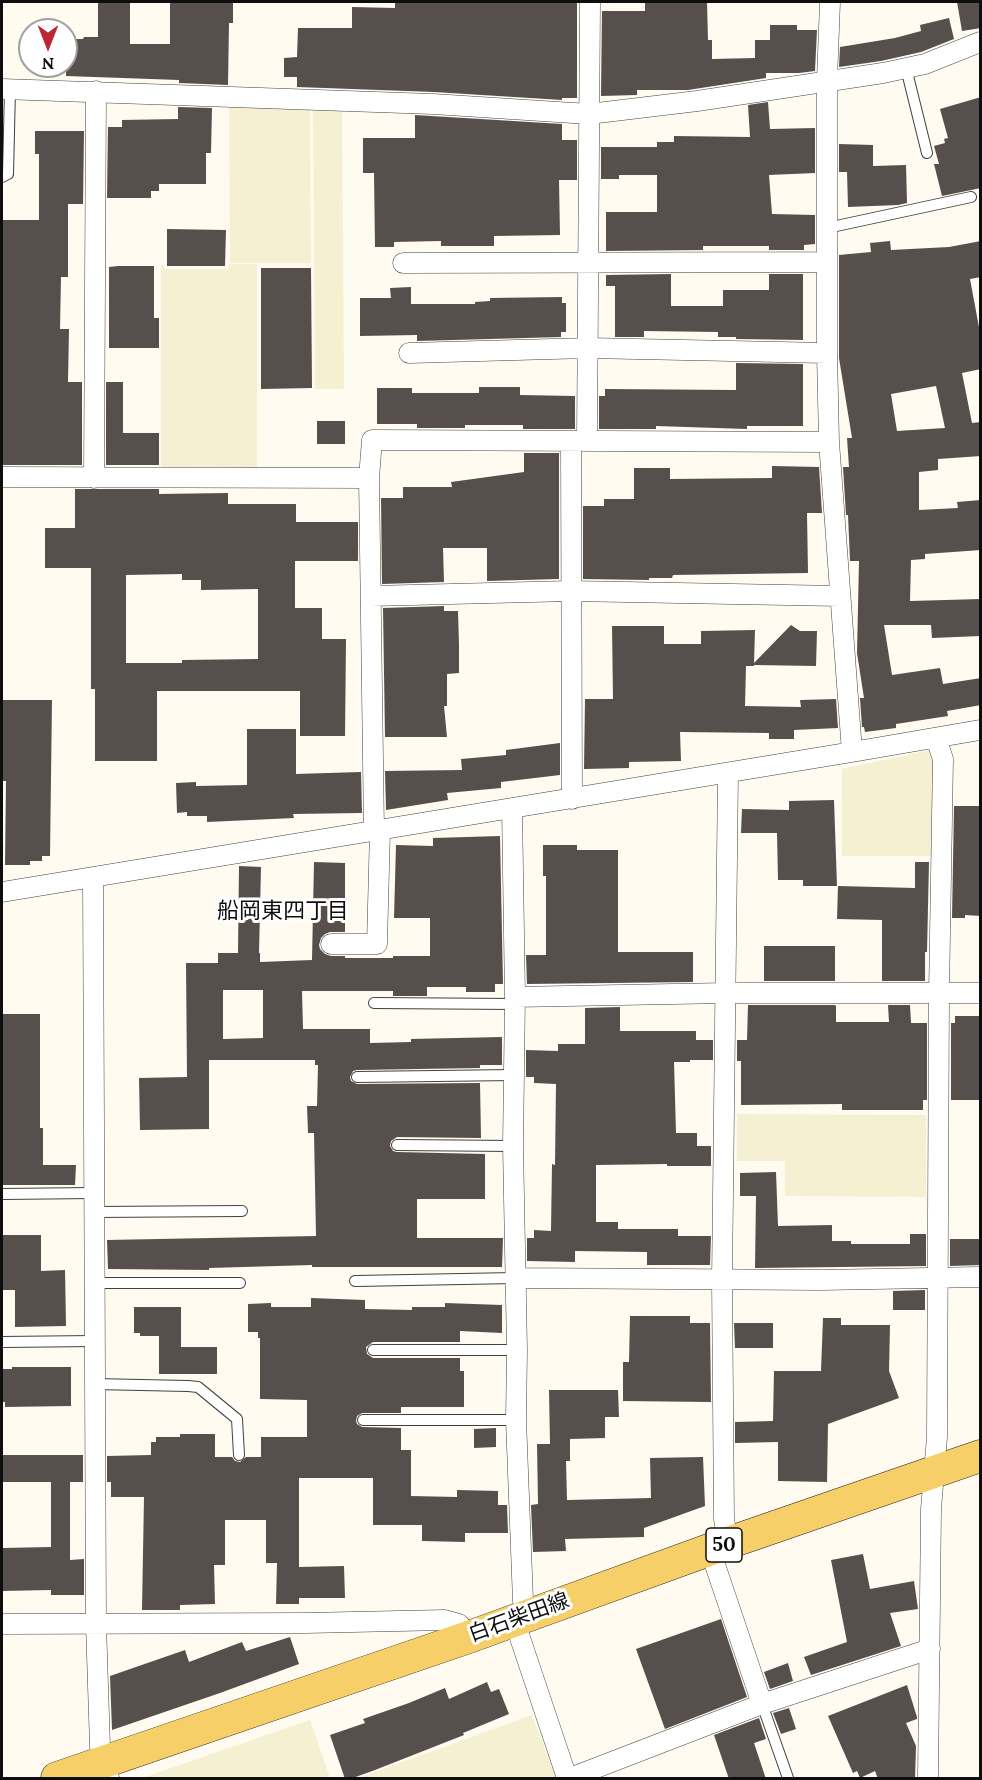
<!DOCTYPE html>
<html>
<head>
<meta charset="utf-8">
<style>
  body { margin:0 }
  #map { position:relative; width:982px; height:1780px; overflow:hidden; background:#fffbf0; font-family:Lora,serif }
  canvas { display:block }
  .frame { position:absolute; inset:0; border:3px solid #0e0e0e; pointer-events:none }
  .north { position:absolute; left:18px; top:18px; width:60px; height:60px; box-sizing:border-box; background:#fff; border:2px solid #9f9f9f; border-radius:50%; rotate:180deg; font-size:16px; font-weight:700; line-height:24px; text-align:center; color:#0e0e0e }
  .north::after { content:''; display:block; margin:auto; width:21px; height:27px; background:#bd2834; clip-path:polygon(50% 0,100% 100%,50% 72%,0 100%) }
</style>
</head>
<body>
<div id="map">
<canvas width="982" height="1780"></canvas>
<div class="frame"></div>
<div class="north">N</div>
</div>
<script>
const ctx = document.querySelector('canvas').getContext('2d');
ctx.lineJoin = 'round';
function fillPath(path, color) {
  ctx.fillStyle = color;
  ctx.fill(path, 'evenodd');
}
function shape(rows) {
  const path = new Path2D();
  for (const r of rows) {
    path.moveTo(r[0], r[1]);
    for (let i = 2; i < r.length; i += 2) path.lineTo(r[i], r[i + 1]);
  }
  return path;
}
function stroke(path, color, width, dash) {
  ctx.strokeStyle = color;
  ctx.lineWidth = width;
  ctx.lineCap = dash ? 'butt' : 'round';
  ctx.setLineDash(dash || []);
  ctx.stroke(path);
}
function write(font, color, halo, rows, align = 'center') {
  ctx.font = font + ' Lora,"Noto Sans JP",serif';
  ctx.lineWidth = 6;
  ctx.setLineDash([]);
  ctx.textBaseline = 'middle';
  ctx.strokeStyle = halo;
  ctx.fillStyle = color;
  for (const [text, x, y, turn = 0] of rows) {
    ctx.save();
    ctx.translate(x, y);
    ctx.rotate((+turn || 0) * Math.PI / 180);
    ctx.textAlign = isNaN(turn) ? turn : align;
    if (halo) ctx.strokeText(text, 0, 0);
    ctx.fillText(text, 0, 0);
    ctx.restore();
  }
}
fillPath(shape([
  [229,103,310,103,311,263,230,263],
  [342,108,344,389,315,389,313,109],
  [229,264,257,264,257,470,161,470,161,265,164,265,164,269,228,269],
  [930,750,936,762,935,856,842,856,842,769],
  [737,1114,926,1115,926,1197,785,1196,785,1161,737,1161],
  [532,1715,556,1778,358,1778],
  [310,1720,330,1778,142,1778]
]), '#f4f0d1');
fillPath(shape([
  [98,2,130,2,130,44,170,44,170,2,233,2,233,23,229,23,228,85,179,83,179,80,66,76,66,39,83,39,84,37,98,37],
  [395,2,426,2,426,3,577,2,577,98,562,98,562,100,434,92,297,87,297,77,284,77,284,58,297,57,298,28,352,28,352,7,395,8],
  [645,2,707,2,708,40,712,40,712,59,755,58,755,40,770,40,770,25,797,25,797,30,817,30,815,71,799,73,766,73,766,78,688,90,637,90,637,95,601,96,602,11,645,11],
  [957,2,981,2,981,28,962,31],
  [949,18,954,39,921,52,881,61,839,67,840,47,895,38,921,31,920,25],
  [981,97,981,188,942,196,934,164,939,164,934,146,945,143,944,139,948,138,940,109],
  [768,102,770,129,815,128,815,173,769,175,772,214,815,215,815,244,804,245,804,250,769,250,769,246,703,246,703,250,606,251,606,212,657,212,657,175,619,175,619,179,601,179,601,147,657,147,657,142,674,142,674,136,750,137,748,105],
  [178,107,212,108,211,153,206,153,206,184,159,184,159,191,151,191,151,198,107,198,108,127,122,127,122,120,178,119],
  [415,115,562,124,562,140,577,140,577,180,559,180,560,235,494,236,494,246,441,246,441,241,394,242,394,247,375,247,374,173,363,173,363,138,415,138],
  [35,131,84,131,83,204,68,204,68,277,61,277,60,329,69,329,68,382,82,382,82,465,2,465,2,220,39,220,39,154,35,154],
  [839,144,873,145,873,166,906,165,907,203,898,205,848,207,847,172,839,172],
  [167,229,226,230,225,266,167,266],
  [890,241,891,250,949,247,981,241,981,277,970,279,981,338,981,369,962,373,972,423,981,422,981,456,938,459,938,470,919,472,919,510,958,508,957,502,981,500,981,550,925,554,925,559,911,560,910,601,981,599,981,636,932,638,931,625,884,625,892,675,940,668,943,684,981,678,981,705,947,711,948,716,896,724,896,728,865,732,864,727,862,727,860,698,864,698,857,653,859,561,850,561,848,515,846,515,843,467,849,467,847,438,852,438,839,358,839,255,871,252,870,243],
  [936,386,945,428,897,431,891,394],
  [118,266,154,266,154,318,159,318,159,348,109,348,109,267],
  [261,268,311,268,312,388,261,389],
  [671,274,671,306,723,306,723,290,769,290,769,274,803,274,803,340,736,339,736,337,718,337,718,332,644,331,644,337,615,337,615,286,606,286,606,275],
  [411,287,411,304,475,304,475,302,490,301,490,298,562,297,562,303,566,303,566,332,561,332,561,337,417,341,417,335,360,336,360,298,391,298,390,288],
  [736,363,803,364,803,426,747,426,747,429,656,426,656,429,599,429,599,396,605,396,605,389,736,390],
  [106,382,123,382,123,433,159,433,159,465,106,465],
  [479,387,520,387,520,395,575,396,575,429,523,429,523,425,465,425,465,428,417,428,417,424,377,424,377,388,412,388,412,393,479,393],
  [317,421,345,421,345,444,317,444],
  [524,453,559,453,559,579,487,581,487,548,443,548,444,582,382,584,381,498,403,498,403,487,452,487,451,482,524,472],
  [772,466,819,467,822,513,807,513,808,573,673,575,672,578,649,578,649,580,583,579,583,506,604,506,604,499,634,499,634,468,670,468,670,479,772,478],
  [75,489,159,489,159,494,228,493,228,504,296,504,296,522,358,522,358,561,295,561,295,608,322,608,322,639,346,639,345,736,300,736,300,691,157,691,157,761,95,761,95,689,91,689,91,568,45,568,45,528,75,528],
  [182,574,182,580,201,580,201,590,258,589,258,659,182,660,182,663,126,663,126,575],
  [444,606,444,611,458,611,459,644,459,673,447,674,447,706,444,706,447,737,385,737,383,608],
  [791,625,800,631,817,631,816,666,754,665,754,666,746,666,745,706,801,707,800,700,836,699,838,728,794,730,794,739,769,739,769,733,680,732,681,761,629,762,629,768,584,769,585,699,613,699,612,626,664,626,664,644,701,644,701,631,755,630,754,663],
  [2,700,52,700,50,856,42,856,42,861,30,861,30,865,5,865,6,781,2,781],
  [247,729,296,729,296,774,361,772,362,813,293,814,294,818,207,822,207,816,187,816,187,812,177,813,176,783,196,782,196,786,247,785],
  [560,743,560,775,501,782,501,788,447,793,448,800,386,810,385,771,462,770,461,759,506,755,506,750],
  [834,800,837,886,803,886,803,880,778,880,777,833,741,833,742,809,789,810,789,801],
  [954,806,981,806,981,916,965,915,965,918,952,918],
  [500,836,503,984,495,984,495,992,466,992,466,987,427,987,427,996,393,996,393,991,302,991,303,1029,370,1029,370,1043,411,1042,411,1039,502,1037,502,1065,480,1065,480,1068,357,1070,353,1071,350,1077,351,1081,357,1084,480,1083,481,1138,397,1137,391,1141,390,1146,393,1151,397,1152,485,1154,485,1199,417,1199,417,1238,503,1238,502,1267,312,1267,312,1265,209,1268,209,1270,108,1269,107,1240,316,1236,314,1133,308,1133,307,1106,317,1106,318,1065,315,1065,315,1060,209,1060,209,1129,140,1130,139,1078,187,1077,186,963,218,963,218,953,238,953,239,866,261,867,259,953,260,953,260,962,312,960,314,862,345,863,345,932,330,932,325,934,321,938,319,945,320,949,325,954,331,956,345,956,345,958,393,958,393,956,430,956,430,918,394,918,396,845,433,846,433,838],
  [223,990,263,990,263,1038,223,1039],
  [543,845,577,845,577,850,618,850,618,952,693,952,693,982,527,984,526,955,546,955,546,876,543,876],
  [915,862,929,862,927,952,925,952,925,981,882,981,882,920,837,919,838,886,915,888],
  [764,946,835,946,835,981,764,981],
  [748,1005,835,1005,836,1006,836,1022,889,1022,888,1005,910,1005,911,1023,927,1023,927,1100,923,1100,923,1110,842,1110,842,1104,741,1105,741,1061,737,1061,737,1040,747,1040],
  [620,1007,620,1031,696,1031,696,1040,713,1040,713,1060,690,1060,690,1062,674,1062,676,1133,697,1133,697,1146,711,1146,711,1166,667,1166,667,1164,596,1165,596,1222,618,1222,618,1229,678,1229,678,1236,711,1236,710,1265,647,1265,647,1252,575,1251,575,1262,527,1261,527,1238,534,1238,534,1230,551,1231,552,1164,555,1165,556,1084,534,1083,534,1077,526,1077,526,1050,558,1051,558,1044,585,1044,585,1008],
  [2,1014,40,1014,40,1128,43,1128,43,1165,76,1165,75,1185,2,1185],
  [955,1016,981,1016,981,1100,951,1100,951,1023,955,1023],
  [776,1172,778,1226,832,1225,832,1241,851,1241,851,1244,910,1244,910,1234,926,1234,926,1266,755,1268,756,1196,740,1196,740,1173],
  [2,1235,41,1235,41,1271,65,1270,66,1326,15,1327,15,1290,2,1290],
  [950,1239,981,1239,981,1265,950,1266],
  [925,1290,925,1310,893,1310,893,1291],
  [311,1298,365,1300,365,1309,412,1310,412,1307,445,1307,445,1303,502,1305,502,1333,460,1331,460,1342,373,1342,366,1347,367,1354,373,1358,460,1358,460,1371,464,1371,464,1407,401,1407,401,1413,362,1413,357,1416,356,1421,357,1424,362,1427,401,1428,401,1450,411,1450,411,1496,457,1497,457,1490,498,1491,498,1505,507,1505,508,1533,465,1533,465,1542,422,1541,422,1525,373,1525,373,1478,299,1478,299,1567,344,1566,345,1598,299,1598,299,1604,276,1604,277,1563,266,1563,266,1520,225,1520,225,1565,214,1565,215,1604,180,1605,180,1610,142,1610,144,1497,111,1497,111,1482,107,1482,107,1456,151,1455,151,1442,156,1442,156,1437,180,1437,180,1434,215,1434,215,1457,232,1457,235,1461,240,1462,246,1457,261,1457,261,1437,307,1437,307,1400,260,1399,260,1338,258,1338,258,1332,248,1332,248,1304,271,1303,271,1307,311,1307],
  [134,1307,181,1307,181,1347,217,1347,217,1374,159,1374,159,1336,140,1336,140,1333,134,1333],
  [630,1316,690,1316,690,1323,710,1323,711,1402,623,1401,623,1362,629,1362],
  [823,1318,841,1318,841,1325,890,1325,889,1371,899,1398,828,1424,827,1482,778,1481,778,1442,735,1443,735,1422,773,1421,774,1371,821,1371],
  [734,1323,773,1323,773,1348,735,1348],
  [12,1367,71,1367,71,1406,5,1407,5,1402,2,1402,2,1369,12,1369],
  [549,1390,618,1390,619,1417,605,1417,605,1438,570,1439,570,1461,566,1461,567,1500,651,1498,650,1458,703,1457,705,1506,644,1528,644,1537,565,1539,566,1551,533,1552,531,1505,538,1504,537,1444,550,1444],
  [496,1428,496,1447,474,1448,474,1429],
  [2,1455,83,1455,83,1482,70,1482,70,1560,84,1559,84,1595,51,1595,51,1590,2,1591,2,1548,51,1547,51,1482,2,1482],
  [863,1554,870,1589,914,1581,918,1609,890,1613,901,1646,811,1675,804,1657,847,1642,831,1560],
  [721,1619,747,1697,665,1729,636,1649],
  [290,1637,299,1664,220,1693,112,1730,110,1676,185,1650,189,1662,242,1642,246,1651],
  [788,1663,793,1681,770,1689,764,1672],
  [487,1682,491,1692,499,1689,509,1714,463,1733,464,1735,375,1770,350,1779,345,1779,330,1735,365,1723,363,1719,409,1703,445,1688,449,1699],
  [907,1685,917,1717,917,1719,906,1723,916,1746,915,1779,878,1779,875,1771,860,1778,857,1771,853,1773,828,1716],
  [789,1708,796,1729,781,1734,773,1713],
  [759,1718,766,1739,754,1743,766,1779,729,1779,714,1735]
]), '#574f4b');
const lane = shape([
  [906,68,927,153],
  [2,177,8,174,10,89],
  [827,228,971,197],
  [374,1003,515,1004],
  [357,1077,514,1075],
  [397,1145,513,1146],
  [2,1194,93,1193],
  [94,1212,242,1211],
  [355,1281,515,1278],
  [95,1283,240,1283],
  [2,1342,94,1341],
  [373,1350,517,1350],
  [94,1384,188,1386,198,1387,237,1419,239,1455],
  [363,1420,516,1420],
  [762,1704,788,1778]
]);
const street = shape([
  [830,2,827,80,827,353,829,442,852,752],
  [2,89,433,104,589,114,697,101,883,73,925,64,980,42],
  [403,263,827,262],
  [409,353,588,348,827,353],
  [571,441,572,799],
  [587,441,590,2],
  [2,477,369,478],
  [94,478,96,91],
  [371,596,571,591,840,596],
  [728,773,722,1280,724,1519,728,1543],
  [512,808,515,997,513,1146,517,1350,516,1420,523,1601,528,1616],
  [374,831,369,478,372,440,829,442],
  [93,877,96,1624,100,1747,109,1778],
  [2,892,852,752,980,730],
  [331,944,377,944,380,830],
  [515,997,726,993,980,993],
  [515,1278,822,1280,980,1277],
  [710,1550,762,1704],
  [514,1620,567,1778],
  [2,1624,306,1623,445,1620,459,1624,469,1637],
  [570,1778,762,1704,930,1649],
  [928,1778,931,1509,937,1437,939,993,943,759,936,738]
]);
const primary = shape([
  [57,1778,469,1637,728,1543,980,1456]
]);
stroke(lane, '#414141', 12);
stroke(street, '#414141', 21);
stroke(primary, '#1f1f1f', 33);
stroke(lane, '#fff', 10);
stroke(street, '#fff', 20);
stroke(primary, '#f6cf69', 32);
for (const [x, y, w] of [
  [724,1545,36]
]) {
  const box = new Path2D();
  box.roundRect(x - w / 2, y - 17, w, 34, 4.5);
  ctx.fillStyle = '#fff';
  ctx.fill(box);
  stroke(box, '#0e0e0e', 1.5);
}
write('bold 20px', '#0e0e0e', null, [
  ["50",724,1545]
]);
write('21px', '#0e0e0e', '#fff', [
  ["白石柴田線",519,1618,-20]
]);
write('22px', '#0e0e0e', '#fff', [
  ["船岡東四丁目",283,912]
]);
</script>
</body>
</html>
